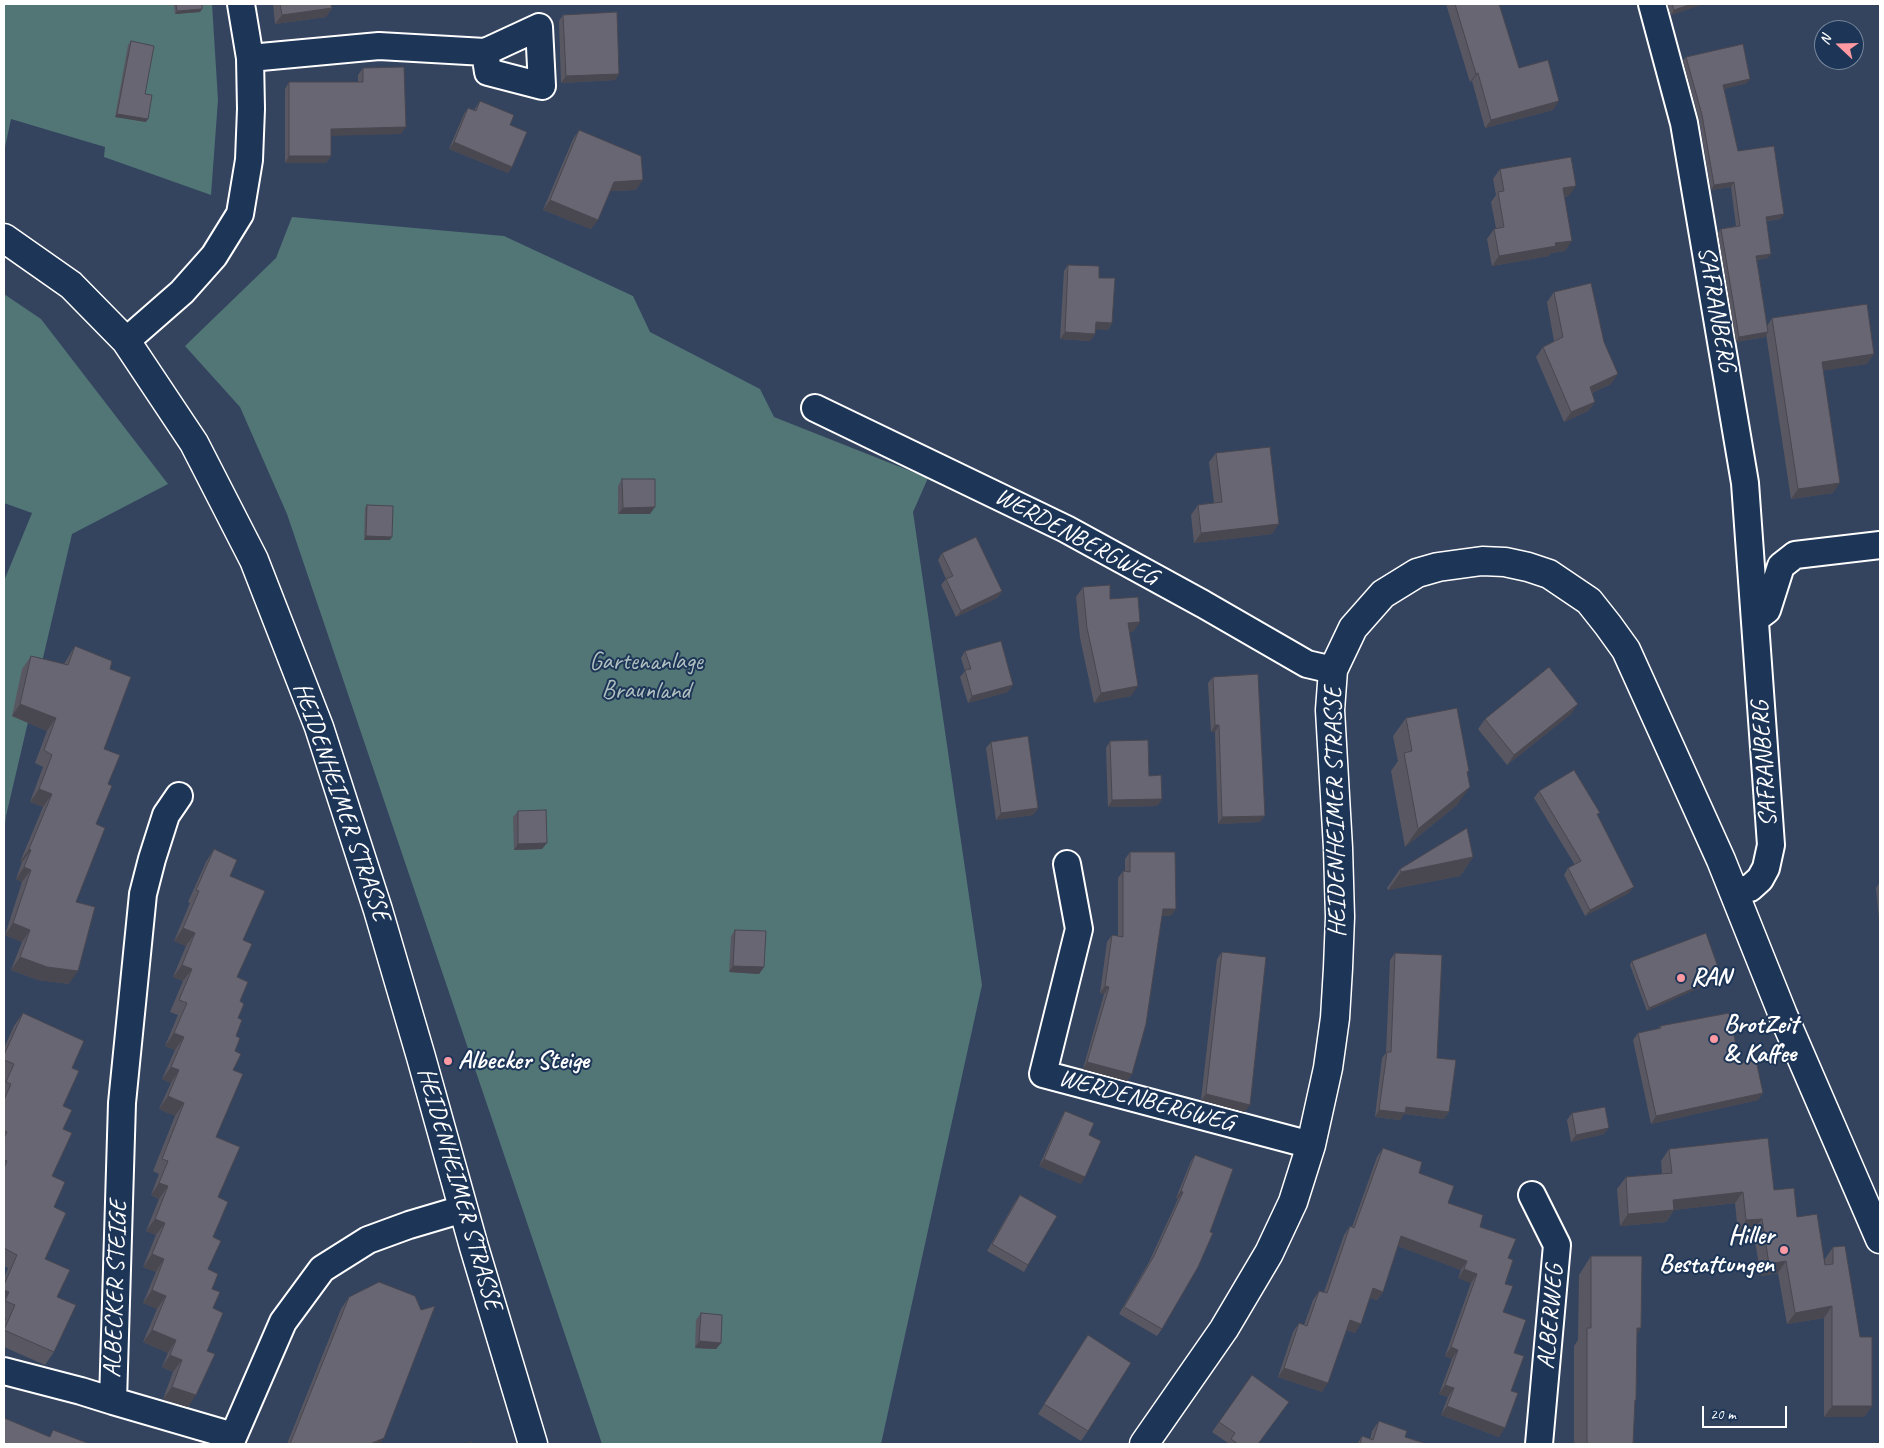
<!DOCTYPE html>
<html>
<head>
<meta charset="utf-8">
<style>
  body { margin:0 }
  #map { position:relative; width:1884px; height:1448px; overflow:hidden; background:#34445f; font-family:Caveat,sans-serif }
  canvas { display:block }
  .frame { position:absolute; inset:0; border:5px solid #fff; pointer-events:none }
  .north { position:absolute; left:1814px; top:20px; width:50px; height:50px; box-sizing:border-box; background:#1d3557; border:1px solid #77869a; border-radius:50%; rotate:291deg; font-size:14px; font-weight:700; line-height:20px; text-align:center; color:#fff }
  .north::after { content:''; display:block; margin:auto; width:18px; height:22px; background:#ff9aa2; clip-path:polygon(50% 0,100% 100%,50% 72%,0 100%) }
  .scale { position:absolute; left:1702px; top:1406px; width:85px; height:22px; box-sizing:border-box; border:2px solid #fff; border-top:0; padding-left:6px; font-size:15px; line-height:18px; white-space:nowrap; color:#fff; -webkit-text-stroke:4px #1d3557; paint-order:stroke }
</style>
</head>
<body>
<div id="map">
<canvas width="1884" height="1448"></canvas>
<div class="frame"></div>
<div class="north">N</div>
<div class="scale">20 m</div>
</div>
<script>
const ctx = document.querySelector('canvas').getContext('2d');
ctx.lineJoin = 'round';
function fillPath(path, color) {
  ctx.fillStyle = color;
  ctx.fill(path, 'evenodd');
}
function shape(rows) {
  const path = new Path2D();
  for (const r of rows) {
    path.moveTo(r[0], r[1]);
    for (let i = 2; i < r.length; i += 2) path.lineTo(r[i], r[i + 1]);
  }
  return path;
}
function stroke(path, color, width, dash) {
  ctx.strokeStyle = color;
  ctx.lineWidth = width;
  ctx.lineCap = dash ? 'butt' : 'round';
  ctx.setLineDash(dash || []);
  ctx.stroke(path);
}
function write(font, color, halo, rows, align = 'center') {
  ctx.font = font + ' Caveat,sans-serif';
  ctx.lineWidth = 4;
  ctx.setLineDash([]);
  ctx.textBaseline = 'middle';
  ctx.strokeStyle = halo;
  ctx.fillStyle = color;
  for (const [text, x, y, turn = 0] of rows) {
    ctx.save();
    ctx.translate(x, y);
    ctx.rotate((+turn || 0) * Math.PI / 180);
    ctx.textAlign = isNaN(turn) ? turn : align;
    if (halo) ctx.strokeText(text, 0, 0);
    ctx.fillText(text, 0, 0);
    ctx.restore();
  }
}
fillPath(shape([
  [4,4,212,4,218,100,211,195,104,157,105,147,11,119,4,152],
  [292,217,504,236,633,296,650,332,760,389,774,417,928,478,913,512,982,985,881,1444,602,1444,287,514,240,407,185,346,276,258],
  [4,294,41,319,168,484,72,534,6,816,4,834,4,581,32,513,4,503]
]), '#527576');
const minor = shape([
  [1652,4,1684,123,1745,483,1771,845,1766,868,1760,879,1750,888,1735,891],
  [250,58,379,46,485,52,539,27,542,86,488,72,485,52],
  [126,341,182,292,214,256,240,214,249,160,251,109,250,58,241,4],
  [815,408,1066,529,1203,604,1307,664,1333,670],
  [1755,619,1767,610,1781,566,1795,555,1880,545],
  [179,796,166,815,152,859,143,894,122,1103,113,1401,233,1436],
  [1067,864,1079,929,1043,1074,1311,1145],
  [1532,1195,1557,1245,1539,1444],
  [4,1371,81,1391,113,1401],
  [230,1444,283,1322,322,1269,368,1240,409,1225,463,1209]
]);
const secondary = shape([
  [4,238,71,285,126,341,194,443,254,560,319,727,378,910,421,1057,474,1247,533,1444],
  [1144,1444,1224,1329,1269,1253,1293,1202,1311,1145,1328,1068,1335,1018,1338,968,1340,917,1338,848,1330,710,1333,670,1353,628,1383,594,1417,573,1438,567,1482,561,1505,562,1528,567,1549,574,1589,601,1608,625,1626,650,1721,860,1783,1015,1880,1239]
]);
stroke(minor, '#fff', 30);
stroke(secondary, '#fff', 31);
stroke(minor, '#1d3557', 26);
stroke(secondary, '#1d3557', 28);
fillPath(shape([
  [174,4,202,4,202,9,200,12,175,14],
  [273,4,331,4,332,8,326,17,275,24],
  [1446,4,1499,4,1519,68,1553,110,1485,128,1472,81,1470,82],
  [1667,4,1703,4,1671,15],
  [563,15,619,74,615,80,561,83,559,21],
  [131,41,145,94,146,122,115,117,128,45],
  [1686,57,1747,83,1724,89,1738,151,1781,219,1767,221,1768,258,1757,260,1767,326,1772,318,1867,364,1823,370,1833,493,1791,499,1766,334,1765,337,1736,342,1718,233,1721,229,1736,226,1731,187,1711,190,1699,119,1683,61],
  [363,68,401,134,331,135,331,156,326,163,285,163,285,89,289,82,358,82,358,75],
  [480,101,510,125,512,167,508,173,449,149,464,114,468,108,474,110],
  [579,130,636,190,610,191,591,229,543,210,573,139],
  [1500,169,1569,196,1565,197,1565,251,1551,253,1549,256,1492,266,1487,239,1494,229,1496,228,1491,202,1496,195,1493,179],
  [1068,265,1099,278,1112,323,1108,330,1095,329,1095,334,1090,341,1060,339,1064,271],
  [1554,292,1611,384,1592,393,1595,402,1588,411,1564,422,1536,357,1543,347,1554,341,1547,302],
  [1216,453,1272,534,1194,543,1191,515,1198,505,1214,503,1209,462],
  [622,479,650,514,618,514,618,486],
  [367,505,390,540,364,540,365,508],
  [942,553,1002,591,997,598,956,617,941,585,946,579,938,560],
  [1083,587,1110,599,1133,632,1129,632,1131,696,1094,703,1080,638,1076,597],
  [75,646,110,669,104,749,108,784,96,824,76,902,69,984,38,980,11,970,22,942,5,935,22,882,16,879,22,862,20,862,43,807,30,802,43,767,35,763,47,731,12,716,22,669,31,656,64,664,67,659],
  [965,651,1008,692,968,703,960,677,965,671,961,658],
  [1213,677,1260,822,1218,824,1215,732,1211,732,1208,683],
  [1571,714,1507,765,1478,729,1485,719],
  [1406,718,1468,774,1457,805,1405,847,1391,771,1398,761,1393,736],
  [1110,741,1149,776,1162,799,1157,806,1108,807,1106,748],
  [991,742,1038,808,1033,815,996,820,986,748],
  [1539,791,1597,816,1629,893,1585,916,1564,875,1568,868,1575,865,1534,798],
  [518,811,542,849,514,850,513,817],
  [214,849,230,876,243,940,237,977,240,1001,236,1036,233,1070,216,1137,218,1197,208,1269,212,1289,213,1308,207,1351,188,1407,163,1399,173,1372,162,1367,168,1353,143,1342,157,1309,143,1303,156,1272,143,1267,156,1235,146,1231,159,1199,151,1195,159,1174,153,1171,175,1116,159,1109,171,1083,162,1079,175,1050,165,1046,178,1015,170,1012,183,981,173,977,186,946,174,941,190,903,188,902,206,862],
  [1130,852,1171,916,1162,916,1132,1074,1127,1081,1083,1069,1104,994,1100,993,1107,942,1112,935,1118,936,1118,878,1123,871,1125,872,1125,859],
  [1473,857,1460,876,1388,890,1387,888,1400,869],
  [1880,882,1880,930,1876,888],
  [735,930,764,967,759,974,729,972,731,936],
  [1222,952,1245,1112,1201,1100,1217,959],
  [1395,953,1437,1058,1449,1112,1444,1119,1404,1114,1400,1120,1375,1117,1382,1058,1386,1053,1390,960],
  [1632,961,1719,979,1647,1011,1630,965],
  [23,1013,72,1068,63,1106,63,1129,52,1176,54,1207,45,1259,57,1297,54,1352,45,1365,4,1347,4,1323,6,1318,4,1318,4,1278,8,1268,4,1266,4,1080,5,1077,4,1077,4,1048,14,1026],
  [1660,1026,1740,1063,1763,1093,1758,1100,1651,1124,1633,1040,1638,1033,1658,1029],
  [1065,1111,1089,1135,1081,1184,1039,1166,1061,1118],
  [1572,1113,1604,1134,1571,1142,1567,1120],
  [1383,1148,1419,1173,1448,1203,1480,1227,1508,1258,1505,1284,1503,1312,1514,1353,1511,1391,1499,1437,1441,1415,1448,1397,1439,1394,1452,1359,1445,1356,1471,1283,1458,1278,1461,1270,1398,1246,1383,1292,1377,1300,1370,1298,1355,1333,1346,1330,1322,1392,1278,1377,1293,1332,1299,1323,1304,1325,1313,1300,1319,1291,1324,1292,1344,1235,1350,1226,1352,1227,1377,1157],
  [1669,1149,1774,1190,1797,1217,1825,1264,1825,1259,1833,1247,1860,1337,1872,1406,1864,1417,1824,1417,1824,1318,1787,1324,1778,1273,1761,1276,1753,1230,1738,1232,1735,1203,1674,1210,1666,1222,1620,1226,1617,1189,1626,1177,1662,1174,1661,1161],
  [1195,1155,1210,1232,1162,1329,1157,1336,1119,1314,1149,1262,1178,1199,1176,1198,1191,1161],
  [1020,1195,1028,1265,1024,1272,987,1251,1015,1202],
  [1591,1256,1641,1328,1637,1334,1633,1444,1574,1444,1574,1346,1578,1340,1579,1275],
  [349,1297,379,1444,287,1444,341,1309],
  [701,1313,721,1343,716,1349,695,1348,696,1320],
  [1088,1335,1088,1431,1081,1441,1038,1414],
  [1252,1375,1258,1444,1227,1444,1228,1443,1212,1432],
  [1379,1421,1405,1437,1427,1444,1357,1444,1362,1436,1370,1439,1372,1431]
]), '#595862');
fillPath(shape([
  [1692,4,1703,4,1671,15,1674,10],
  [332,8,326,17,275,24,282,15],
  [202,9,200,12,175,14,177,11],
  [1478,73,1472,81,1470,82,1476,74],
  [619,74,615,80,561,83,566,76],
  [1750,79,1747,83,1720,90,1723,85],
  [1559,101,1553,110,1485,128,1491,120],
  [117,114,148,119,146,122,115,117],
  [406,127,401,134,326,136,331,129],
  [454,142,512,167,508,173,449,149],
  [289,156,331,156,326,163,285,163],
  [643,180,636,190,607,191,614,182],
  [1734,182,1731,187,1711,190,1714,185],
  [1576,186,1569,196,1556,198,1563,188],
  [550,200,598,220,591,229,543,210],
  [1784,214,1781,219,1763,221,1766,217],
  [1572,241,1565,251,1551,253,1549,256,1492,266,1499,256,1555,243],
  [1771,254,1768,258,1753,260,1756,256],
  [1096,322,1112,323,1108,330,1091,329],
  [1065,332,1095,334,1090,341,1060,339],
  [1768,332,1765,337,1736,342,1739,337],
  [1874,354,1867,364,1815,372,1822,362],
  [1618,374,1611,384,1583,397,1590,387],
  [1595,402,1588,411,1564,422,1571,412],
  [1840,483,1833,493,1791,499,1798,489],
  [655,507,650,514,618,514,623,508],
  [1279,524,1272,534,1194,543,1201,533],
  [366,536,392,537,390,540,364,540],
  [1002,591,997,598,956,617,961,611],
  [1140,622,1133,632,1121,633,1128,623],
  [1013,685,1008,692,968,703,972,696],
  [1138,686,1131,696,1094,703,1101,693],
  [20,704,56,718,47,731,12,716],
  [1578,704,1571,714,1507,765,1514,755],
  [1215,725,1219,725,1215,732,1211,732],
  [1470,787,1457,805,1405,847,1418,829],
  [39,789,52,794,43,807,30,802],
  [1162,799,1157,806,1108,807,1112,800],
  [1038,808,1033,815,996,820,1001,813],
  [1265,816,1260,822,1218,824,1222,817],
  [547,843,542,849,514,850,518,844],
  [29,849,31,850,22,862,20,862],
  [1473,857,1460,876,1388,890,1401,872],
  [24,867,31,870,22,882,16,879],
  [1634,887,1629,893,1585,916,1590,910],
  [1163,909,1176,909,1171,916,1158,916],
  [13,923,30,930,22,942,5,935],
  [183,928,195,933,186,946,174,941],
  [20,957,78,971,69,984,38,980,11,970],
  [182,965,192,969,183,981,173,977],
  [733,966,764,967,759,974,729,972],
  [1721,976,1719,979,1647,1011,1649,1008],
  [1105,986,1109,987,1104,994,1100,993],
  [174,1033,184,1037,175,1050,165,1046],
  [1087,1062,1132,1074,1127,1081,1083,1069],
  [171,1067,179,1070,171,1083,162,1079],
  [1763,1093,1758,1100,1651,1124,1656,1116],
  [1206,1094,1250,1105,1245,1112,1201,1100],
  [168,1096,184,1103,175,1116,159,1109],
  [1406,1107,1449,1112,1444,1119,1404,1114,1400,1120,1375,1117,1379,1110],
  [1609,1128,1604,1134,1571,1142,1576,1135],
  [1044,1159,1085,1177,1081,1184,1039,1166],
  [159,1183,168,1186,159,1199,151,1195],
  [1181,1191,1183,1192,1178,1199,1176,1198],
  [1743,1192,1735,1203,1665,1211,1673,1200],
  [1674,1210,1666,1222,1620,1226,1628,1214],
  [155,1219,165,1223,156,1235,146,1231],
  [1762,1219,1753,1230,1738,1232,1746,1220],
  [1401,1236,1467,1261,1461,1270,1395,1245],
  [152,1254,164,1259,156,1272,143,1267],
  [1786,1261,1778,1273,1761,1276,1769,1264],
  [1464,1269,1477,1274,1471,1283,1458,1278],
  [1373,1288,1383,1292,1377,1300,1367,1297],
  [4,1290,9,1292,4,1300],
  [152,1290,166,1296,157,1309,143,1303],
  [1832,1306,1824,1318,1787,1324,1795,1313],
  [1350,1320,1361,1324,1355,1333,1344,1329],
  [1637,1328,1641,1328,1628,1346],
  [152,1330,176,1340,168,1353,143,1342],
  [699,1341,721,1343,716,1349,695,1348],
  [1451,1347,1458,1350,1452,1359,1445,1356],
  [170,1355,182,1360,173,1372,162,1367],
  [1284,1368,1328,1383,1322,1392,1278,1377],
  [1445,1385,1454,1388,1448,1397,1439,1394],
  [172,1387,196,1395,188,1407,163,1399],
  [1447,1406,1505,1428,1499,1437,1441,1415],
  [1832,1406,1872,1406,1864,1417,1824,1417],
  [384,1438,379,1444,370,1444]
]), '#494750');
const building = shape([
  [176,4,202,4,202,9,177,11,176,4],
  [280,4,331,4,332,8,282,15,280,4],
  [1455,4,1499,4,1519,68,1548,60,1559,101,1491,120,1478,73,1476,74,1455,4],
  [1672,4,1692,4,1674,10,1672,4],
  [617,12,619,74,566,76,563,15,617,12],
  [131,41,154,46,145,94,152,95,148,119,117,114,131,41],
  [1743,44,1750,79,1723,85,1738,151,1774,146,1784,214,1766,217,1771,254,1756,256,1768,332,1739,337,1721,229,1740,226,1734,182,1714,185,1702,115,1686,57,1743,44],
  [404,67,406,127,331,129,331,156,289,156,289,82,363,82,363,68,404,67],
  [480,101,514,115,510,125,527,132,512,167,454,142,468,108,476,111,480,101],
  [579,130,641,156,643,180,614,182,598,220,550,200,579,130],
  [1571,157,1576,186,1563,188,1572,241,1555,243,1556,246,1499,256,1494,229,1504,227,1498,192,1504,191,1500,169,1571,157],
  [1068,265,1099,266,1099,278,1115,278,1112,323,1096,322,1095,334,1065,332,1068,265],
  [1591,283,1604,342,1618,374,1590,387,1595,402,1571,412,1543,347,1563,337,1554,292,1591,283],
  [1867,304,1874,354,1822,362,1840,483,1798,489,1772,318,1867,304],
  [1270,447,1279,524,1201,533,1198,505,1222,502,1216,453,1270,447],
  [622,479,655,479,655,507,623,508,622,479],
  [367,505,393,506,392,537,366,536,367,505],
  [976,537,1002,591,961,611,946,579,953,576,942,553,976,537],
  [1110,585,1110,599,1138,597,1140,622,1128,623,1138,686,1101,693,1087,628,1083,587,1110,585],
  [1001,641,1013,685,972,696,965,670,971,669,965,651,1001,641],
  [75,646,112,661,110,669,131,677,104,749,120,755,108,784,112,786,96,824,105,828,76,902,95,907,78,971,47,967,20,957,30,930,13,923,31,870,24,867,31,850,29,849,52,794,39,789,52,755,44,750,56,718,20,704,31,656,68,665,75,646],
  [1549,667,1578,704,1514,755,1485,719,1549,667],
  [1258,674,1265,816,1222,817,1219,725,1215,725,1213,677,1258,674],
  [1457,708,1469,771,1467,772,1470,787,1418,829,1404,753,1412,751,1406,718,1457,708],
  [1028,736,1038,808,1001,813,991,742,1028,736],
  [1148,740,1149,776,1161,775,1162,799,1112,800,1110,741,1148,740],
  [1574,770,1600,813,1597,814,1634,887,1590,910,1568,868,1581,861,1539,791,1574,770],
  [546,810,547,843,518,844,518,811,546,810],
  [1467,828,1473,857,1401,872,1400,869,1467,828],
  [214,849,237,860,230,876,265,891,243,940,252,944,237,977,248,982,240,1001,244,1004,238,1018,242,1020,236,1036,240,1038,235,1051,241,1054,233,1070,243,1074,216,1137,240,1147,218,1197,228,1202,213,1237,221,1241,208,1269,218,1274,212,1289,220,1292,213,1308,223,1313,207,1351,215,1354,196,1395,172,1387,182,1360,170,1355,176,1340,152,1330,166,1296,152,1290,164,1259,152,1254,165,1223,155,1219,168,1186,159,1183,168,1161,162,1159,184,1103,168,1096,179,1070,171,1067,184,1037,174,1033,187,1003,179,1000,192,969,182,965,195,933,183,928,199,891,196,890,214,849],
  [1130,852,1175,852,1176,909,1163,909,1146,1024,1132,1074,1087,1062,1109,987,1105,986,1112,935,1123,937,1123,871,1130,872,1130,852],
  [735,930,766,931,764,967,733,966,735,930],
  [1706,933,1721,976,1649,1008,1632,961,1706,933],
  [1222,952,1266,957,1250,1105,1206,1094,1222,952],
  [1395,953,1442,955,1437,1058,1456,1060,1449,1112,1406,1107,1405,1113,1379,1110,1387,1052,1391,1052,1395,953],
  [23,1013,84,1041,72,1068,79,1071,63,1106,72,1110,63,1129,72,1133,52,1176,65,1182,54,1207,66,1213,45,1259,70,1270,57,1297,76,1305,54,1352,4,1330,15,1305,5,1301,9,1292,4,1290,4,1285,17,1255,4,1248,4,1168,7,1161,4,1160,4,1138,7,1132,4,1130,4,1100,11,1084,6,1082,14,1064,4,1060,4,1055,23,1013],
  [1729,1013,1740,1063,1756,1060,1763,1093,1656,1116,1638,1033,1661,1028,1660,1026,1729,1013],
  [1605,1107,1609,1128,1576,1135,1572,1113,1605,1107],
  [1065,1111,1094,1123,1089,1135,1101,1141,1085,1177,1044,1159,1065,1111],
  [1768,1138,1774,1190,1794,1188,1797,1217,1817,1214,1825,1265,1833,1264,1833,1247,1845,1246,1860,1337,1872,1337,1872,1406,1832,1406,1832,1306,1795,1313,1786,1261,1769,1264,1762,1219,1746,1220,1743,1192,1673,1200,1674,1210,1628,1214,1626,1177,1672,1173,1669,1149,1768,1138],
  [1383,1148,1422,1162,1419,1173,1454,1186,1448,1203,1483,1215,1480,1227,1516,1239,1508,1258,1513,1260,1505,1284,1513,1286,1503,1312,1526,1320,1514,1353,1524,1356,1511,1391,1518,1393,1505,1428,1447,1406,1454,1388,1445,1385,1458,1350,1451,1347,1477,1274,1464,1269,1467,1261,1401,1236,1383,1292,1373,1288,1361,1324,1350,1320,1328,1383,1284,1368,1299,1323,1307,1326,1319,1291,1327,1293,1350,1226,1354,1228,1383,1148],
  [1195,1155,1233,1169,1210,1232,1213,1233,1198,1267,1162,1329,1124,1307,1154,1256,1183,1192,1181,1191,1195,1155],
  [1020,1195,1057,1216,1028,1265,992,1244,1020,1195],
  [1591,1256,1642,1256,1641,1328,1637,1328,1636,1400,1635,1400,1633,1444,1587,1444,1587,1328,1591,1328,1591,1256],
  [379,1282,415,1296,421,1310,435,1306,384,1438,370,1444,290,1444,349,1297,379,1282],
  [701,1313,722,1315,721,1343,699,1341,701,1313],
  [1088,1335,1131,1363,1088,1431,1044,1404,1088,1335],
  [1252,1375,1289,1402,1258,1444,1238,1444,1231,1439,1235,1433,1219,1422,1252,1375],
  [4,1418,50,1437,53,1430,90,1444,4,1444,4,1418],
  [1379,1421,1407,1431,1405,1437,1427,1444,1360,1444,1362,1436,1373,1440,1379,1421],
  [470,1442,475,1444,469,1444,470,1442]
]);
fillPath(building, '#686672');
stroke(building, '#494750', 1);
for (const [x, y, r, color] of [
  [1681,978,5,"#ff9aa2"],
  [1714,1039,5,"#ff9aa2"],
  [448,1061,5,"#ff9aa2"],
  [1784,1250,5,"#ff9aa2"]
]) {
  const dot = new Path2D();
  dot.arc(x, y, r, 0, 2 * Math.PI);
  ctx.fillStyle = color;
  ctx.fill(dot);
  stroke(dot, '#1d3557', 2);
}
write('25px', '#fff', '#1d3557', [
  ["SAFRANBERG",1716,309,80],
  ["WERDENBERGWEG",1076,537,28],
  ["SAFRANBERG",1765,764,-94],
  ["HEIDENHEIMER STRASSE",341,802,71],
  ["HEIDENHEIMER STRASSE",1336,812,-91],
  ["WERDENBERGWEG",1146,1101,15],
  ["HEIDENHEIMER STRASSE",459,1189,74],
  ["ALBECKER STEIGE",116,1289,-88],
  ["ALBERWEG",1551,1317,-85]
]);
write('25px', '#b1c1c1', '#1d3557', [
  ["Gartenanlage",646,662],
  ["Braunland",646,691]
]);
write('bold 25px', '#fff', '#1d3557', [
  ["RAN",1691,978],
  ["BrotZeit",1724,1025],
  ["& Kaffee",1724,1054],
  ["Albecker Steige",458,1061],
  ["Hiller",1774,1236,"right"],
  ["Bestattungen",1774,1265,"right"]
], 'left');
</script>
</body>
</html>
